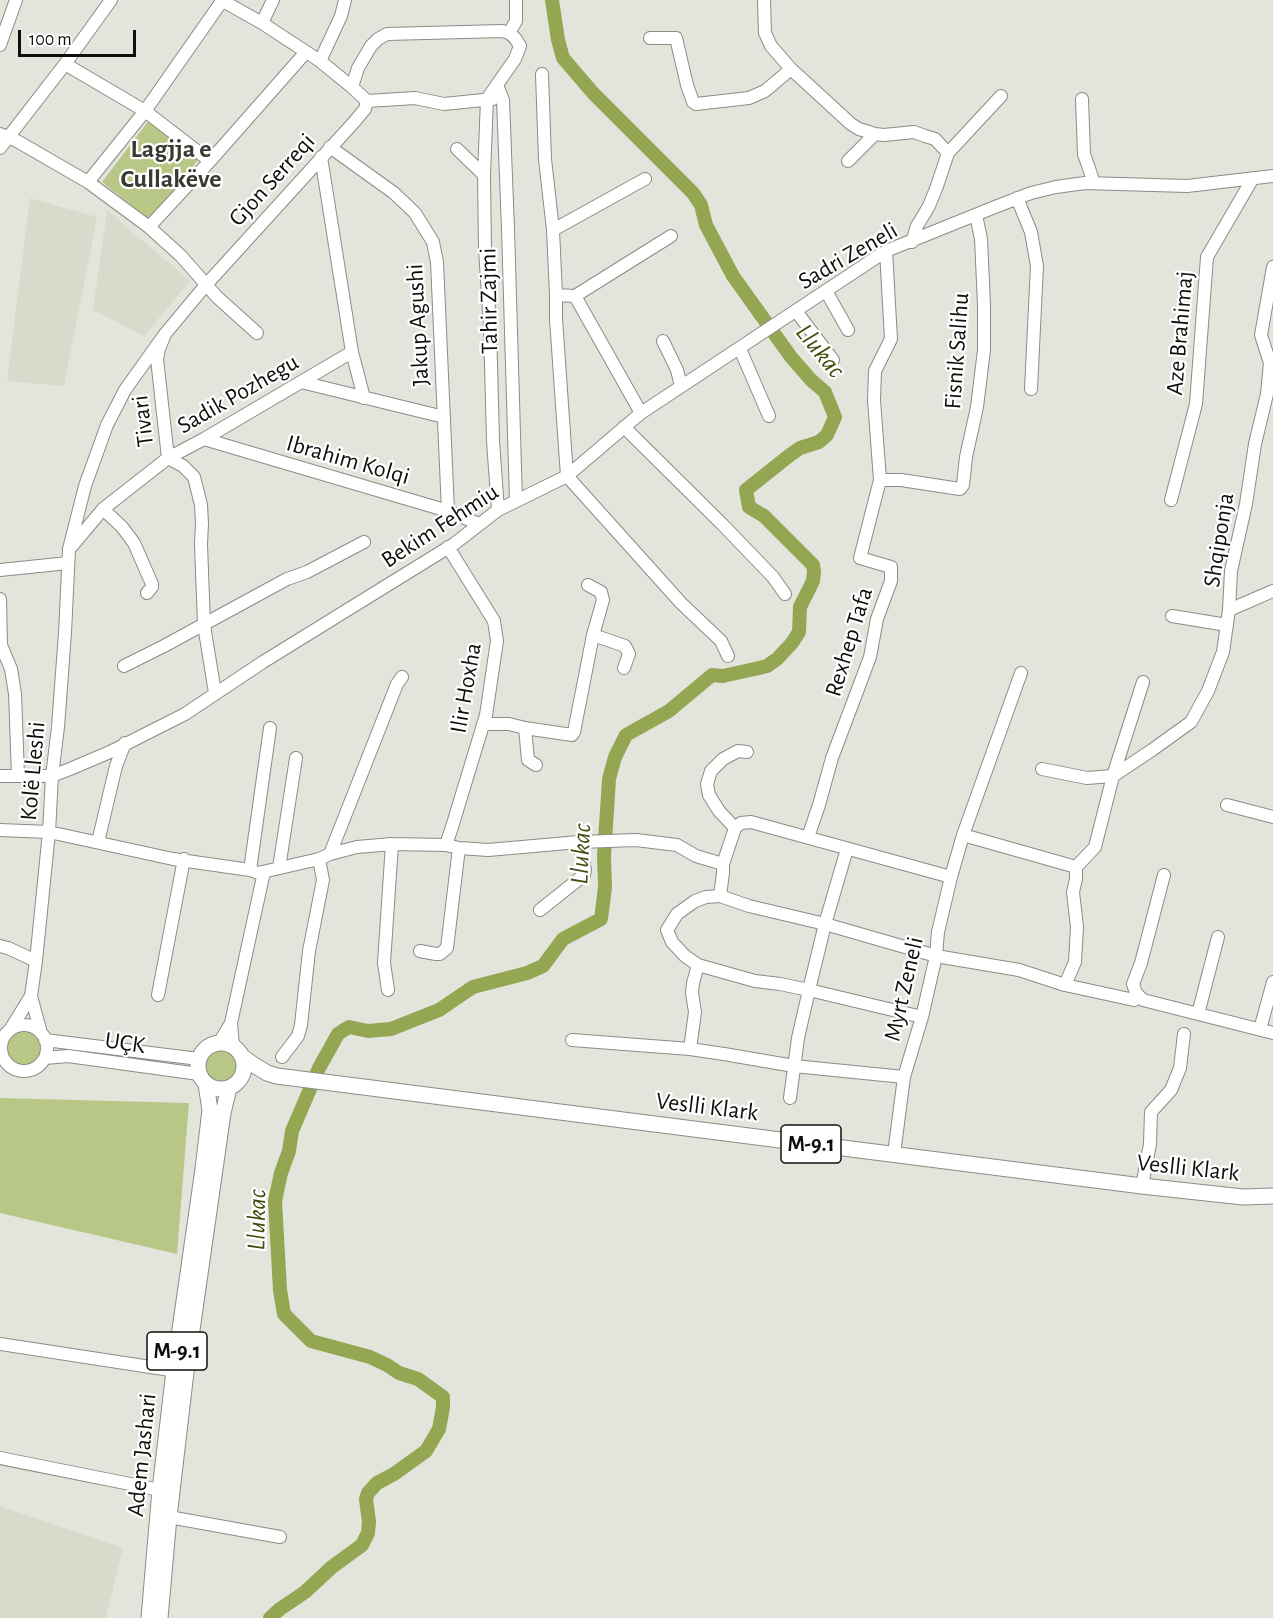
<!DOCTYPE html>
<html>
<head>
<meta charset="utf-8">
<style>
  body { margin:0 }
  #map { position:relative; width:1273px; height:1618px; overflow:hidden; background:#e3e5dd; font-family:"Alegreya Sans",sans-serif }
  canvas { display:block }
  .scale { position:absolute; left:18px; top:30px; width:118px; height:27px; box-sizing:border-box; border:3px solid #0e0f0c; border-top:0; padding-left:8px; font-size:18px; line-height:21px; white-space:nowrap; color:#0e0f0c; -webkit-text-stroke:4px #fff; paint-order:stroke }
</style>
</head>
<body>
<div id="map">
<canvas width="1273" height="1618"></canvas>
<div class="scale">100 m</div>
</div>
<script>
const ctx = document.querySelector('canvas').getContext('2d');
ctx.lineJoin = 'round';
function fillPath(path, color) {
  ctx.fillStyle = color;
  ctx.fill(path, 'evenodd');
}
function shape(rows) {
  const path = new Path2D();
  for (const r of rows) {
    if (r.length === 3) {
      path.moveTo(r[0] + r[2], r[1]);
      path.arc(r[0], r[1], r[2], 0, 2 * Math.PI);
      continue;
    }
    path.moveTo(r[0], r[1]);
    for (let i = 2; i < r.length; i += 2) path.lineTo(r[i], r[i + 1]);
  }
  return path;
}
function stroke(path, color, width, dash) {
  ctx.strokeStyle = color;
  ctx.lineWidth = width;
  ctx.lineCap = dash ? 'butt' : 'round';
  ctx.setLineDash(dash || []);
  ctx.stroke(path);
}
function write(font, color, halo, rows, align = 'center') {
  ctx.font = font + ' "Alegreya Sans",sans-serif';
  ctx.lineWidth = 4.5;
  ctx.setLineDash([]);
  ctx.textBaseline = 'middle';
  ctx.strokeStyle = halo;
  ctx.fillStyle = color;
  for (const [text, x, y, turn = 0] of rows) {
    ctx.save();
    ctx.translate(x, y);
    ctx.rotate((+turn || 0) * Math.PI / 180);
    ctx.textAlign = isNaN(turn) ? turn : align;
    if (halo) ctx.strokeText(text, 0, 0);
    ctx.fillText(text, 0, 0);
    ctx.restore();
  }
}
fillPath(shape([
  [30,198,97,217,64,386,7,381],
  [107,210,190,281,144,336,93,310],
  [0,1506,123,1548,106,1618,0,1618]
]), '#d7dbcb');
fillPath(shape([
  [150,119,199,159,150,220,102,182],
  [24,1048,17],
  [221,1065,17],
  [0,1098,189,1103,177,1254,0,1213]
]), '#b8c786');
stroke(shape([
  [270,1618,280,1609,305,1592,332,1567,362,1545,368,1533,369,1522,366,1499,368,1493,377,1483,394,1474,426,1451,439,1429,443,1407,443,1397,418,1379,399,1373,387,1365,370,1357,311,1341,284,1314,280,1290,275,1201,281,1173,289,1151,292,1131,319,1068,338,1034,344,1030,349,1027,368,1031,391,1029,439,1010,473,987,527,973,543,966,563,939,601,919,605,887,604,856,609,779,615,757,626,735,669,711,712,675,723,676,759,668,767,666,777,659,792,643,799,632,800,607,813,581,814,571,813,565,764,516,749,507,746,490,790,455,800,448,819,442,827,435,835,417,825,392,811,380,791,357,733,276,706,225,701,205,693,193,593,93,563,58,558,40,552,0]
]), '#94a652', 14);
const minor = shape([
  [221,0,262,23,320,61,352,87,367,101],
  [764,0,765,33,771,46,791,69,851,124,859,129,875,134,884,135,914,132,925,136,935,139,948,153,937,186,929,206,917,226,912,242],
  [262,23,273,0],
  [509,33,516,21,516,0],
  [650,38,676,38,687,85,693,102,696,104,749,98,765,91,791,69],
  [0,45,16,0],
  [320,61,341,16,345,0],
  [65,64,145,111,210,161],
  [542,74,545,159,553,230,556,295,556,319,567,476,681,603,721,641,728,656],
  [497,85,503,100,508,229,516,501],
  [352,87,358,68,371,46,378,39,387,34,502,31,509,33,515,38,520,46,515,59,487,99,484,175,485,249,490,327,493,441,498,510],
  [1082,99,1084,154,1094,183],
  [367,101,415,98,444,104,493,99],
  [0,134,17,141,88,182,149,227,181,256,217,297,257,333],
  [330,147,394,193,415,213,433,242,437,262,448,511],
  [0,148,65,64,111,0],
  [457,149,484,175],
  [948,153,1001,96],
  [321,157,352,352,364,398],
  [848,161,875,134],
  [88,182,145,111,222,1],
  [1017,198,1031,232,1037,266,1031,389],
  [149,227,210,161,306,52],
  [553,230,645,179],
  [826,291,848,330],
  [556,295,575,296,641,413],
  [575,296,671,236],
  [796,311,833,360],
  [663,341,677,370,681,386],
  [740,349,769,416],
  [301,382,444,417],
  [624,427,723,525,773,577,785,594],
  [204,439,448,511,479,524],
  [880,480,901,480,960,489,963,485,966,457,977,407,984,350,984,305,981,239,976,215],
  [1171,500,1196,404,1207,257,1253,178],
  [103,509,122,527,134,543,152,584,152,587,147,593],
  [72,546,103,509,168,458,204,439,352,352],
  [0,570,68,563],
  [588,585,601,592,603,600,593,635],
  [0,599,1,645,11,669,15,694,18,776],
  [1229,610,1273,591],
  [1172,616,1227,625],
  [124,666,164,646,287,579,307,572,364,542],
  [215,693,204,625,201,544,202,523,201,505,194,477,183,466,168,458,157,359,159,349,165,334,205,286,355,121,365,109,367,101],
  [483,724,509,724,525,728,572,735,574,732,593,635,625,646,629,654,624,668],
  [525,728,528,760,536,765],
  [1042,769,1087,778,1113,776],
  [0,776,52,776,70,769,110,752,185,714,263,662,454,544,498,510,567,476,641,413,886,251,995,207,1031,193,1056,187,1085,183,1187,186,1273,176],
  [1113,776,1152,750,1191,722,1208,691,1223,652,1229,610,1231,571,1246,504,1255,444,1267,394,1270,363,1261,335,1273,267],
  [1227,805,1273,817],
  [735,828,719,811,709,795,707,784,711,771,723,759,738,751,747,752],
  [0,830,49,832,173,859,250,870,258,873,319,859,330,854,357,847,392,844,446,845,459,848,488,850,579,842,636,840,677,845,696,856,723,864],
  [963,835,1076,867],
  [808,837,819,805,832,758,870,657,877,619,891,581,891,567,860,558,880,480,874,400,875,371,891,339,886,251],
  [98,842,116,766,125,743],
  [446,845,452,827,486,715,497,641,494,621,448,547],
  [330,854,397,684,402,677],
  [1076,867,1095,847,1113,776,1143,682],
  [279,868,296,758],
  [250,870,270,728],
  [1164,875,1141,963,1133,984,1136,993,1143,1000,1273,1033],
  [720,896,723,873,723,864,735,828,741,823,751,822,951,877],
  [540,910,584,875,585,870,579,842],
  [0,946,8,948,36,961],
  [420,951,436,954,440,954,447,948,459,848],
  [1065,985,1075,962,1077,927,1073,892,1076,879,1076,867],
  [388,990,384,963,392,844],
  [158,995,184,859],
  [1198,1014,1218,937],
  [922,1017,809,990,780,984,755,981,698,965,685,956,672,942,667,930,677,914,695,901,706,897,720,896,749,906,825,924,936,956,1019,970,1065,985,1134,1000,1136,993],
  [24,1048,23],
  [1260,1029,1273,982],
  [10,1030,31,996],
  [41,1033,31,996,36,961,49,832,52,776,58,727,65,633,69,549,85,486,107,425,125,390,165,334],
  [45,1040,199,1059],
  [572,1040,690,1049,724,1054,794,1066,904,1077],
  [219,1043,231,1023],
  [233,1046,231,1023,264,872],
  [690,1049,695,1012,692,993,693,983,698,965],
  [282,1057,298,1036,301,1025,309,951,323,880,319,859],
  [45,1058,68,1056,199,1074],
  [790,1098,798,1038,809,990,825,924,847,849],
  [894,1154,904,1077,922,1017,936,956,938,932,951,877,963,835,1021,673],
  [1142,1186,1150,1144,1151,1112,1171,1090,1180,1068,1184,1034],
  [0,1344,183,1372],
  [0,1458,160,1490],
  [169,1517,280,1537]
]);
const major = shape([
  [221,1066,23],
  [243,1057,254,1065,267,1073,277,1076,1142,1186,1243,1197,1273,1196],
  [149,1618,160,1490,174,1371,203,1169,210,1110,206,1084],
  [160,1618,169,1517,186,1372,223,1113,229,1088]
]);
stroke(minor, '#8a8d84', 14);
stroke(major, '#8a8d84', 17);
stroke(minor, '#fff', 12);
stroke(major, '#fff', 15);
for (const [x, y, w] of [
  [811,1144,60],
  [177,1351,60]
]) {
  const box = new Path2D();
  box.roundRect(x - w / 2, y - 19, w, 38, 4.5);
  ctx.fillStyle = '#fff';
  ctx.fill(box);
  stroke(box, '#0e0f0c', 1.5);
}
write('bold 22px', '#0e0f0c', null, [
  ["M-9.1",811,1144],
  ["M-9.1",177,1351]
]);
write('24px', '#0e0f0c', '#fff', [
  ["Gjon Serreqi",272,180,-48],
  ["Sadri Zeneli",848,256,-30],
  ["Tahir Zajmi",489,301,-91],
  ["Jakup Agushi",418,325,-93],
  ["Aze Brahimaj",1180,333,-85],
  ["Fisnik Salihu",957,351,-86],
  ["Sadik Pozhegu",238,394,-30],
  ["Tivari",143,421,-97],
  ["Ibrahim Kolqi",348,460,16],
  ["Bekim Fehmiu",440,526,-33],
  ["Shqiponja",1219,540,-81],
  ["Rexhep Tafa",849,642,-73],
  ["Ilir Hoxha",466,688,-80],
  ["Kolë Lleshi",33,771,-85],
  ["Myrt Zeneli",904,989,-77],
  ["UÇK",125,1043,8],
  ["Veslli Klark",707,1107,7],
  ["Veslli Klark",1188,1168,6],
  ["Adem Jashari",142,1455,-84]
]);
write('bold 26px', '#373932', '#fff', [
  ["Lagjja e",171,149],
  ["Cullakëve",171,179]
]);
write('italic 26px', '#424d0e', '#fff', [
  ["Llukac",820,351,51],
  ["Llukac",581,854,-87],
  ["Llukac",257,1220,-89]
]);
</script>
</body>
</html>
